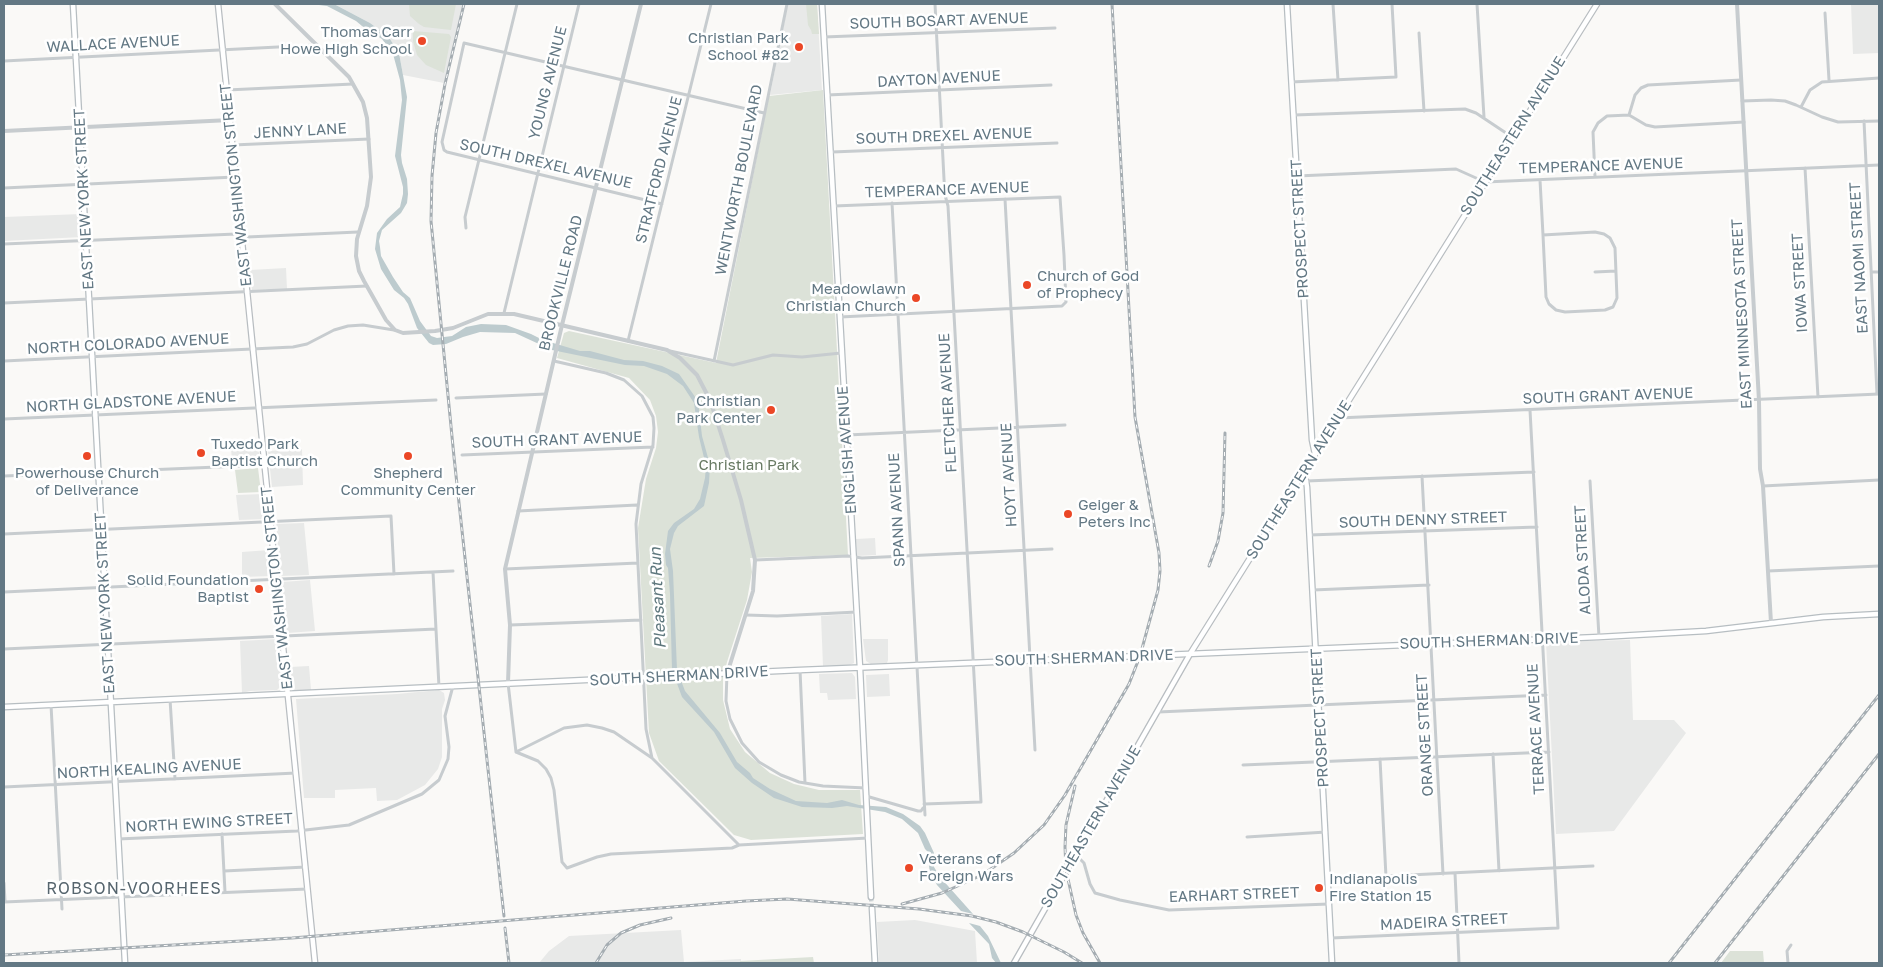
<!DOCTYPE html>
<html>
<head>
<meta charset="utf-8">
<style>
  body { margin:0 }
  #map { position:relative; width:1883px; height:967px; overflow:hidden; background:#faf9f7; font-family:"Golos Text",sans-serif }
  canvas { display:block }
  .frame { position:absolute; inset:0; border:5px solid #637884; pointer-events:none }
</style>
</head>
<body>
<div id="map">
<canvas width="1883" height="967"></canvas>
<div class="frame"></div>
</div>
<script>
const ctx = document.querySelector('canvas').getContext('2d');
ctx.lineJoin = 'round';
function fillPath(path, color) {
  ctx.fillStyle = color;
  ctx.fill(path, 'evenodd');
}
function shape(rows) {
  const path = new Path2D();
  for (const r of rows) {
    path.moveTo(r[0], r[1]);
    for (let i = 2; i < r.length; i += 2) path.lineTo(r[i], r[i + 1]);
  }
  return path;
}
function stroke(path, color, width, dash) {
  ctx.strokeStyle = color;
  ctx.lineWidth = width;
  ctx.lineCap = dash ? 'butt' : 'round';
  ctx.setLineDash(dash || []);
  ctx.stroke(path);
}
function write(font, color, halo, rows, align = 'center') {
  ctx.font = font + ' "Golos Text",sans-serif';
  ctx.lineWidth = 5;
  ctx.setLineDash([]);
  ctx.textBaseline = 'middle';
  ctx.strokeStyle = halo;
  ctx.fillStyle = color;
  for (const [text, x, y, turn = 0] of rows) {
    ctx.save();
    ctx.translate(x, y);
    ctx.rotate((+turn || 0) * Math.PI / 180);
    ctx.textAlign = isNaN(turn) ? turn : align;
    if (halo) ctx.strokeText(text, 0, 0);
    ctx.fillText(text, 0, 0);
    ctx.restore();
  }
}
fillPath(shape([
  [334,4,463,4,444,83,403,75,399,53,388,36,370,23],
  [788,4,817,4,822,90,770,95],
  [1851,4,1879,4,1879,53,1853,54],
  [81,214,82,237,4,241,4,217],
  [286,268,287,289,252,290,250,270],
  [258,446,260,461,232,462,231,448],
  [302,449,303,485,272,487,268,451],
  [263,494,265,519,239,520,236,495],
  [304,523,309,575,281,576,276,524],
  [875,538,876,555,857,556,856,539],
  [269,550,271,576,242,577,242,552],
  [310,580,315,631,287,633,282,582],
  [852,614,854,663,850,665,823,666,821,616],
  [277,639,282,685,277,690,250,691,242,693,240,641],
  [863,639,888,639,888,660,887,663,871,664,866,661],
  [1630,640,1633,720,1674,720,1686,733,1614,831,1556,834,1546,642],
  [309,666,311,690,293,690,290,667],
  [852,673,855,677,856,699,828,700,827,693,820,693,819,674],
  [889,674,890,696,867,697,866,675],
  [439,690,444,693,445,700,442,709,442,757,438,769,425,785,397,800,377,801,376,788,335,790,335,798,304,798,296,699,397,694],
  [915,920,975,931,977,963,879,963,877,922],
  [681,930,684,962,741,959,741,963,539,963,549,951,569,936]
]), '#e8e9e8');
fillPath(shape([
  [409,4,456,4,451,30,424,27,419,24,410,16],
  [806,4,817,4,819,34,812,34,811,30,808,25],
  [413,31,449,34,451,37,444,73,426,65,417,55,413,41],
  [823,90,848,555,750,558,752,572,747,600,727,662,723,679,723,700,730,729,745,752,770,773,794,784,819,790,860,790,863,834,751,840,734,835,659,761,649,733,638,528,646,479,656,448,658,432,656,416,650,400,629,378,557,358,564,333,569,331,716,363,769,96],
  [258,468,261,492,238,493,235,470],
  [1730,951,1763,951,1764,963,1721,963],
  [813,957,814,963,740,963,740,961]
]), '#dce2d8');
fillPath(shape([
  [311,4,334,4,370,23,388,36,399,53,407,97,401,155,402,163,407,179,408,194,407,203,401,213,382,230,379,241,380,247,381,256,393,277,403,292,410,298,420,321,431,336,437,338,452,336,466,327,481,324,506,325,531,334,543,340,580,351,590,351,624,360,643,361,662,366,679,374,698,401,702,436,710,465,709,483,704,506,678,526,674,533,670,549,673,571,677,670,685,691,720,733,737,762,750,773,753,778,770,789,796,801,827,803,842,800,859,805,886,807,903,814,920,826,925,833,934,853,934,867,940,877,973,914,961,911,937,885,930,873,929,866,931,855,925,849,918,833,902,819,885,812,847,806,832,808,802,807,774,798,752,783,735,768,714,732,682,697,672,670,670,594,668,568,666,565,665,554,668,531,674,523,694,509,700,499,705,478,706,466,699,437,694,403,683,386,667,374,644,366,625,365,552,350,515,333,480,332,463,337,446,344,433,345,429,343,417,328,408,304,404,298,394,290,381,269,375,249,377,233,387,219,400,207,403,194,403,187,395,156,402,100,400,80,393,54,382,39,362,26,356,21,327,6],
  [969,923,980,926,988,936,1001,963,996,963,992,958,989,944]
]), '#bdcbce');
stroke(shape([
  [871,897,872,908]
]), '#d4d9da', 4.5, [4.5, 2]);
const secondary = shape([
  [73,4,125,963],
  [822,4,860,668,871,897],
  [1287,4,1312,440,1315,454],
  [1302,474,1306,481,1307,487,1332,963],
  [4,707,800,670,1599,637,1706,631,1823,617,1879,614],
  [872,908,875,963]
]);
const primary = shape([
  [218,4,315,963],
  [1014,963,1190,654,1597,4]
]);
stroke(secondary, '#b7bec2', 7);
stroke(primary, '#b8bdc1', 7);
stroke(shape([
  [1333,4,1338,80],
  [1477,4,1484,117],
  [1825,13,1829,80],
  [1419,33,1424,111],
  [824,37,1055,28],
  [4,61,317,45],
  [1291,82,1396,77,1392,4],
  [227,90,353,84],
  [827,95,1051,85],
  [1742,101,1771,100,1785,101,1796,105,1822,117,1838,122,1879,121],
  [1801,107,1810,90,1822,82,1879,78],
  [1294,115,1465,109,1476,113,1512,137],
  [1629,115,1635,95,1641,88,1648,85,1741,80],
  [1864,121,1877,394],
  [233,145,369,139],
  [832,152,1057,143],
  [1805,168,1818,397],
  [1297,176,1456,169,1485,182,1879,165],
  [1595,177,1593,132,1598,123,1607,116,1629,115,1646,125,1655,127,1744,122],
  [1540,180,1543,235,1546,297,1549,304,1556,310,1565,312,1605,310,1613,307,1617,298,1615,248,1610,238,1604,234,1595,232,1543,235],
  [4,188,235,177],
  [1005,199,1035,750],
  [892,203,925,815],
  [662,204,447,152,444,150,442,142,464,43,764,113],
  [834,206,1060,197,1064,255,1066,302,1062,306,840,317],
  [466,228,465,217,517,4],
  [4,244,236,234,247,237,358,232],
  [1595,272,1616,271],
  [1872,272,1879,272],
  [4,303,367,286],
  [504,313,579,4],
  [628,341,711,4],
  [670,351,733,365,773,355,802,357,841,353],
  [4,361,293,347,307,344,334,330,348,326,363,325,394,330],
  [554,361,606,373,624,380,642,396,653,417,654,428,653,445,641,484,636,524,646,729,652,758,739,845,868,838],
  [714,361,787,4],
  [456,398,546,394],
  [1338,418,1879,394],
  [4,419,436,400],
  [847,435,1065,425],
  [462,455,653,447],
  [4,476,265,465],
  [1422,476,1443,874],
  [1306,481,1534,472],
  [1590,481,1599,637],
  [1763,486,1879,480],
  [518,511,637,505],
  [4,534,391,516,394,574],
  [1309,535,1537,527],
  [755,560,848,556,862,558,1052,549],
  [505,569,638,563],
  [1768,571,1879,566],
  [433,572,439,687],
  [1313,590,1429,585],
  [4,592,453,571],
  [746,615,777,616,857,612],
  [510,625,641,620],
  [4,649,436,629],
  [800,670,805,783],
  [727,674,726,701,730,719,742,743,759,762,781,775,799,782,823,786,866,788],
  [508,683,516,752,538,761,546,769,551,778,554,790,562,862,567,868,597,857,611,854,732,848,739,845],
  [170,699,175,779],
  [51,705,62,909],
  [1158,712,1546,695],
  [516,752,564,728,587,725,602,728,614,732,652,758],
  [1493,754,1499,871],
  [1380,759,1386,877],
  [1243,765,1549,752],
  [4,787,296,773],
  [866,796,918,811,921,811,923,808],
  [924,804,981,802,948,206,945,195,944,179,935,4],
  [222,834,225,892],
  [1247,837,1326,832],
  [118,839,297,831,349,825,422,794,439,780,448,759,449,747,445,716,453,686],
  [1076,855,1084,863,1090,884,1095,893,1120,900,1169,910,1329,904],
  [224,871,306,867],
  [1455,873,1459,963],
  [1328,879,1593,866],
  [4,883,5,901],
  [4,902,307,889],
  [1331,938,1558,928,1530,410],
  [1788,963,1787,951,1791,945]
]), '#c7cccf', 3);
stroke(shape([
  [275,4,349,77,363,102,367,118,371,177,367,206,357,239,356,256,359,271,364,281,386,320,395,330,403,333,435,331,453,328,488,314,514,314,667,350,680,358,697,375,710,400,723,440,741,500,755,560,753,591,727,674],
  [1737,4,1759,401,1760,469,1763,486,1771,623],
  [4,131,230,120],
  [508,683,510,625,505,569,562,325,641,4]
]), '#c7cccf', 4);
stroke(secondary, '#fff', 4.5);
stroke(primary, '#fff', 4.5);
const rail = shape([
  [464,4,445,84,436,133,432,176,431,221,454,457,504,916],
  [1209,566,1218,541,1223,513,1225,433],
  [1075,786,1066,825,1065,847,1066,870,1076,915,1083,933,1100,963],
  [902,904,942,893,982,875,1014,853,1044,825,1065,795,1129,684,1140,656,1158,590,1160,571,1159,553,1135,417,1112,4],
  [505,928,509,963],
  [4,955,292,938,746,901,787,899,919,909,972,916,996,922,1023,932,1064,952,1082,963],
  [596,963,607,945,621,933,640,925,671,918],
  [1669,963,1879,695],
  [1715,963,1879,754]
]);
stroke(rail, '#a5adb2', 3);
stroke(rail, '#fff', 1, [4]);
for (const [x, y, r, color] of [
  [422,41,5,"#eb4726"],
  [799,47,5,"#eb4726"],
  [1027,285,5,"#eb4726"],
  [916,298,5,"#eb4726"],
  [771,410,5,"#eb4726"],
  [201,453,5,"#eb4726"],
  [87,456,5,"#eb4726"],
  [408,456,5,"#eb4726"],
  [1068,514,5,"#eb4726"],
  [259,589,5,"#eb4726"],
  [909,868,5,"#eb4726"],
  [1319,888,5,"#eb4726"]
]) {
  const dot = new Path2D();
  dot.arc(x, y, r, 0, 2 * Math.PI);
  ctx.fillStyle = color;
  ctx.fill(dot);
  stroke(dot, '#fff', 2);
}
write('15px', '#637884', '#fff', [
  ["SOUTH BOSART AVENUE",939,21,-2],
  ["WALLACE AVENUE",113,44,-3],
  ["DAYTON AVENUE",939,79,-3],
  ["YOUNG AVENUE",548,83,-76],
  ["JENNY LANE",300,131,-3],
  ["SOUTH DREXEL AVENUE",944,136,-2],
  ["SOUTHEASTERN AVENUE",1513,136,-58],
  ["SOUTH DREXEL AVENUE",546,164,13],
  ["TEMPERANCE AVENUE",1601,166,-2],
  ["STRATFORD AVENUE",659,170,-76],
  ["WENTWORTH BOULEVARD",739,180,-79],
  ["EAST WASHINGTON STREET",236,185,-96],
  ["TEMPERANCE AVENUE",947,190,-2],
  ["EAST NEW YORK STREET",84,199,-93],
  ["PROSPECT STREET",1300,229,-93],
  ["EAST NAOMI STREET",1859,258,-93],
  ["BROOKVILLE ROAD",561,283,-76],
  ["IOWA STREET",1800,283,-93],
  ["EAST MINNESOTA STREET",1742,314,-93],
  ["NORTH COLORADO AVENUE",128,344,-3],
  ["SOUTH GRANT AVENUE",1608,396,-2],
  ["NORTH GLADSTONE AVENUE",131,402,-3],
  ["FLETCHER AVENUE",948,403,-93],
  ["SOUTH GRANT AVENUE",557,440,-2],
  ["ENGLISH AVENUE",847,450,-94],
  ["HOYT AVENUE",1009,475,-93],
  ["SOUTHEASTERN AVENUE",1299,480,-58],
  ["SPANN AVENUE",897,510,-93],
  ["SOUTH DENNY STREET",1423,520,-2],
  ["ALODA STREET",1583,560,-93],
  ["EAST WASHINGTON STREET",277,588,-96],
  ["EAST NEW YORK STREET",105,603,-93],
  ["SOUTH SHERMAN DRIVE",1489,641,-2],
  ["SOUTH SHERMAN DRIVE",1084,658,-2],
  ["SOUTH SHERMAN DRIVE",679,676,-3],
  ["PROSPECT STREET",1320,718,-93],
  ["TERRACE AVENUE",1536,729,-93],
  ["ORANGE STREET",1425,735,-93],
  ["NORTH KEALING AVENUE",149,769,-3],
  ["NORTH EWING STREET",209,823,-3],
  ["SOUTHEASTERN AVENUE",1091,827,-60],
  ["EARHART STREET",1234,895,-2],
  ["MADEIRA STREET",1444,922,-3]
]);
write('15px', '#637884', '#fff', [
  ["Thomas Carr",412,32],
  ["Howe High School",412,49],
  ["Christian Park",789,38],
  ["School #82",789,55],
  ["Church of God",1037,276,"left"],
  ["of Prophecy",1037,293,"left"],
  ["Meadowlawn",906,289],
  ["Christian Church",906,306],
  ["Christian",761,401],
  ["Park Center",761,418],
  ["Tuxedo Park",211,444,"left"],
  ["Baptist Church",211,461,"left"],
  ["Powerhouse Church",87,473,"center"],
  ["of Deliverance",87,490,"center"],
  ["Shepherd",408,473,"center"],
  ["Community Center",408,490,"center"],
  ["Geiger &",1078,505,"left"],
  ["Peters Inc",1078,522,"left"],
  ["Solid Foundation",249,580],
  ["Baptist",249,597],
  ["Veterans of",919,859,"left"],
  ["Foreign Wars",919,876,"left"],
  ["Indianapolis",1329,879,"left"],
  ["Fire Station 15",1329,896,"left"]
], 'right');
write('15px', '#687a63', '#fff', [
  ["Christian Park",749,465]
]);
write('italic 16px', '#5e777d', '#fff', [
  ["Pleasant Run",658,598,-93]
]);
ctx.letterSpacing = '1px';
write('16px', '#56656e', '#fff', [
  ["ROBSON-VOORHEES",134,889]
]);
ctx.letterSpacing = '0px';
</script>
</body>
</html>
